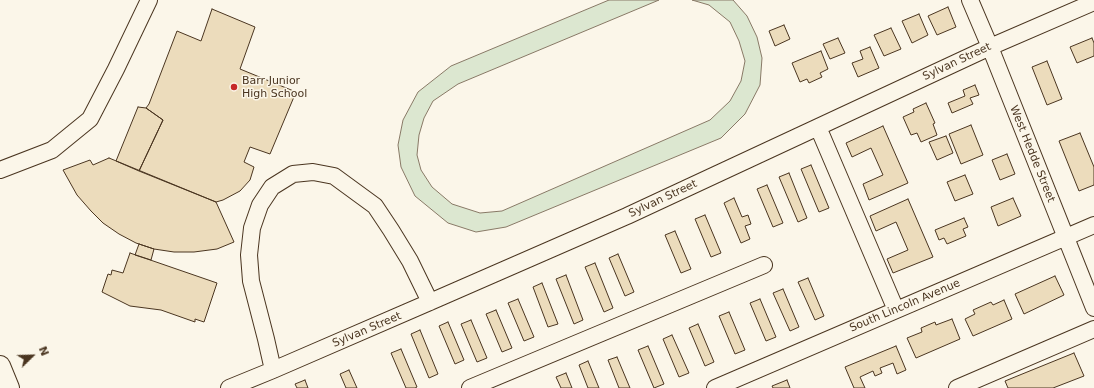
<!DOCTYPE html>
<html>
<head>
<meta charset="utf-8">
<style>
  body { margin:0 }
  #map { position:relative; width:1094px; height:388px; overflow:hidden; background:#fbf6e9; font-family:"DejaVu Sans",sans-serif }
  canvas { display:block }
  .north { position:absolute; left:12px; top:336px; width:40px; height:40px; -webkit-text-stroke:3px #fbf6e9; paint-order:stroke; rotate:67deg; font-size:11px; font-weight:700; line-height:16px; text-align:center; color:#4a3520 }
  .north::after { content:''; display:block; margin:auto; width:14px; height:18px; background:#4a3520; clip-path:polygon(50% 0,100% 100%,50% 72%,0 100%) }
</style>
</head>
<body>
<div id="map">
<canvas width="1094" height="388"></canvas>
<div class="north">N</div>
</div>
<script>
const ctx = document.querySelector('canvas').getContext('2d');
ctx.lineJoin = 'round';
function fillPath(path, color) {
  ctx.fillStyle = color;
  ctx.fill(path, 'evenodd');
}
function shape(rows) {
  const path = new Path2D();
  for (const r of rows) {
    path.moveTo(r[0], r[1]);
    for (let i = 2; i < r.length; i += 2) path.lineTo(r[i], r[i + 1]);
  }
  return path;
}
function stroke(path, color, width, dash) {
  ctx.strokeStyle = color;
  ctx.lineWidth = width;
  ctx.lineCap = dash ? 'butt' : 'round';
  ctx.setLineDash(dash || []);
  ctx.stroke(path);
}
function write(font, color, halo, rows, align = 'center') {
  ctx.font = font + ' "DejaVu Sans",sans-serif';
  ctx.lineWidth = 3;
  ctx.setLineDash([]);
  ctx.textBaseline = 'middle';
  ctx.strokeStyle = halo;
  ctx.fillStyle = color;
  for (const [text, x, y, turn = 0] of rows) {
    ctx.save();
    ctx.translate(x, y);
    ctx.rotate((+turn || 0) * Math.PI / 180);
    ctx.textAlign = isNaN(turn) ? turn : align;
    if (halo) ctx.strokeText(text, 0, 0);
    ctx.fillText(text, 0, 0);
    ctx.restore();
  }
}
const green = shape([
  [609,0,659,0,458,84,433,101,424,118,419,135,417,155,421,170,432,187,452,204,480,213,502,211,710,120,730,101,741,81,745,61,739,41,730,22,709,5,692,0,733,0,747,16,757,37,762,58,760,85,745,114,721,138,506,227,476,232,448,223,415,196,401,167,398,145,403,120,418,92,451,66,609,0]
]);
fillPath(green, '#dce7d0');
stroke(green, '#887966', 1);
const building = shape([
  [948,7,956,27,937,35,928,16,948,7],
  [212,9,255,27,240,69,296,92,270,154,250,147,244,162,254,167,250,180,240,191,223,200,216,202,139,171,163,120,146,108,149,104,177,31,201,41,212,9],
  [919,14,928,35,912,43,902,21,919,14],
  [784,25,790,39,775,46,769,31,784,25],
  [891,28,901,49,884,56,874,35,891,28],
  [838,38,845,53,830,59,823,44,838,38],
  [1092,38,1094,43,1094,56,1077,63,1070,47,1092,38],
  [870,47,879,68,858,77,852,63,863,59,860,51,870,47],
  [821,51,828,69,820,73,822,77,809,83,807,79,800,82,792,63,821,51],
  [1047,61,1062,99,1047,105,1032,67,1047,61],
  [975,85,979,95,970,98,973,104,952,113,948,103,965,96,963,90,975,85],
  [926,103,935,123,933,124,937,135,921,142,917,133,911,135,903,117,914,112,913,109,926,103],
  [138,107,146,108,163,120,139,171,116,161,138,107],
  [971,125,983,155,961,164,949,134,971,125],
  [883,126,908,183,869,200,863,184,883,175,871,148,852,157,846,143,883,126],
  [1080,133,1094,167,1094,185,1079,191,1059,141,1080,133],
  [946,136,953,153,937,160,929,142,946,136],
  [1007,154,1015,174,1000,180,992,160,1007,154],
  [109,158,216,202,234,242,217,249,194,252,174,252,154,249,136,243,119,234,103,223,91,211,77,195,63,170,90,160,93,165,109,158],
  [811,165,829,208,819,212,801,169,811,165],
  [789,173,807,218,798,222,779,177,789,173],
  [965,175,973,194,955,201,947,182,965,175],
  [767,185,783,223,773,227,757,189,767,185],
  [734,198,742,217,748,215,751,224,745,226,750,239,741,243,724,203,734,198],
  [1013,198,1021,216,998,226,991,207,1013,198],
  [908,199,933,257,893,273,887,259,908,250,896,222,876,231,870,216,908,199],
  [705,215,721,253,711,257,695,219,705,215],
  [964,218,968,227,963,229,966,236,947,244,944,238,939,240,935,230,964,218],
  [675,231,691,269,681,273,665,235,675,231],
  [139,244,154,249,151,260,135,255,139,244],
  [130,253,217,283,204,322,195,319,195,322,161,310,130,306,102,292,108,274,111,275,112,270,123,273,130,253],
  [618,254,634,292,625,296,609,258,618,254],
  [595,263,613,308,604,312,585,267,595,263],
  [566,275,583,320,574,324,556,279,566,275],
  [1055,276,1064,295,1024,314,1015,294,1055,276],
  [808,278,824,316,815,320,798,282,808,278],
  [542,283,558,324,548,327,533,287,542,283],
  [783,289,799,327,790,331,773,293,783,289],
  [518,299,534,337,524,341,508,303,518,299],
  [760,299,776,337,766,341,750,303,760,299],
  [1004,300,1012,319,973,336,965,319,975,314,973,310,991,302,993,305,1004,300],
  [496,310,512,348,502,352,486,314,496,310],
  [729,312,745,350,735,354,719,316,729,312],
  [952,319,960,339,916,358,907,338,922,332,921,328,935,322,936,325,952,319],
  [471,320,487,358,477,362,461,324,471,320],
  [448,322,464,360,455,364,439,326,448,322],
  [698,324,714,362,705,366,689,328,698,324],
  [420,330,438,374,429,378,411,334,420,330],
  [672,335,689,373,679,377,663,339,672,335],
  [648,346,664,384,654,388,638,350,648,346],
  [896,346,906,370,897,374,893,363,880,368,882,373,875,376,873,371,860,377,865,388,854,388,845,367,896,346],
  [401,349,417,387,415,388,406,388,391,353,401,349],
  [1074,353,1084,376,1053,388,1008,388,1005,381,1074,353],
  [617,357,630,388,619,388,608,360,617,357],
  [588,361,599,388,588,388,579,365,588,361],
  [349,370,357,388,346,388,340,374,349,370],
  [566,373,572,388,561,388,556,377,566,373],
  [305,380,308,388,297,388,295,384,305,380],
  [787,380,790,388,773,388,772,386,787,380]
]);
fillPath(building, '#ecdcbc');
stroke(building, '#4a3520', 1);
const minor = shape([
  [970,0,990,47,1094,308],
  [818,127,896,310],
  [0,170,52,150,90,119,116,69,149,0],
  [273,370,266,339,251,281,249,255,252,228,260,205,272,187,293,174,313,172,334,176,375,206,391,230,410,261,430,302],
  [229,388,273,370,430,302,627,216,990,47,1094,2],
  [470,388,764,265],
  [715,388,1094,225],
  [957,388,1094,329]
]);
const major = shape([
  [0,366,9,388]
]);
stroke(minor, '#4a3520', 18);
stroke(major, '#4a3520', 22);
stroke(minor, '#fbf6e9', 16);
stroke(major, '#fbf6e9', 20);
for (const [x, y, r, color] of [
  [234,87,4,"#c62828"]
]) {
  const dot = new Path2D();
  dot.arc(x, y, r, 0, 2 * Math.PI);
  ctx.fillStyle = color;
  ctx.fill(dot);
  stroke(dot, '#fbf6e9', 1.5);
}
write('11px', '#4a3520', '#fbf6e9', [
  ["Sylvan Street",957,62,-25],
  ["West Hedde Street",1032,154,68],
  ["Sylvan Street",663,199,-25],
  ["South Lincoln Avenue",905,306,-23],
  ["Sylvan Street",367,330,-23]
]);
write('11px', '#4a3520', '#fbf6e9', [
  ["Barr Junior",242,81],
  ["High School",242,94]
], 'left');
</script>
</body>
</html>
